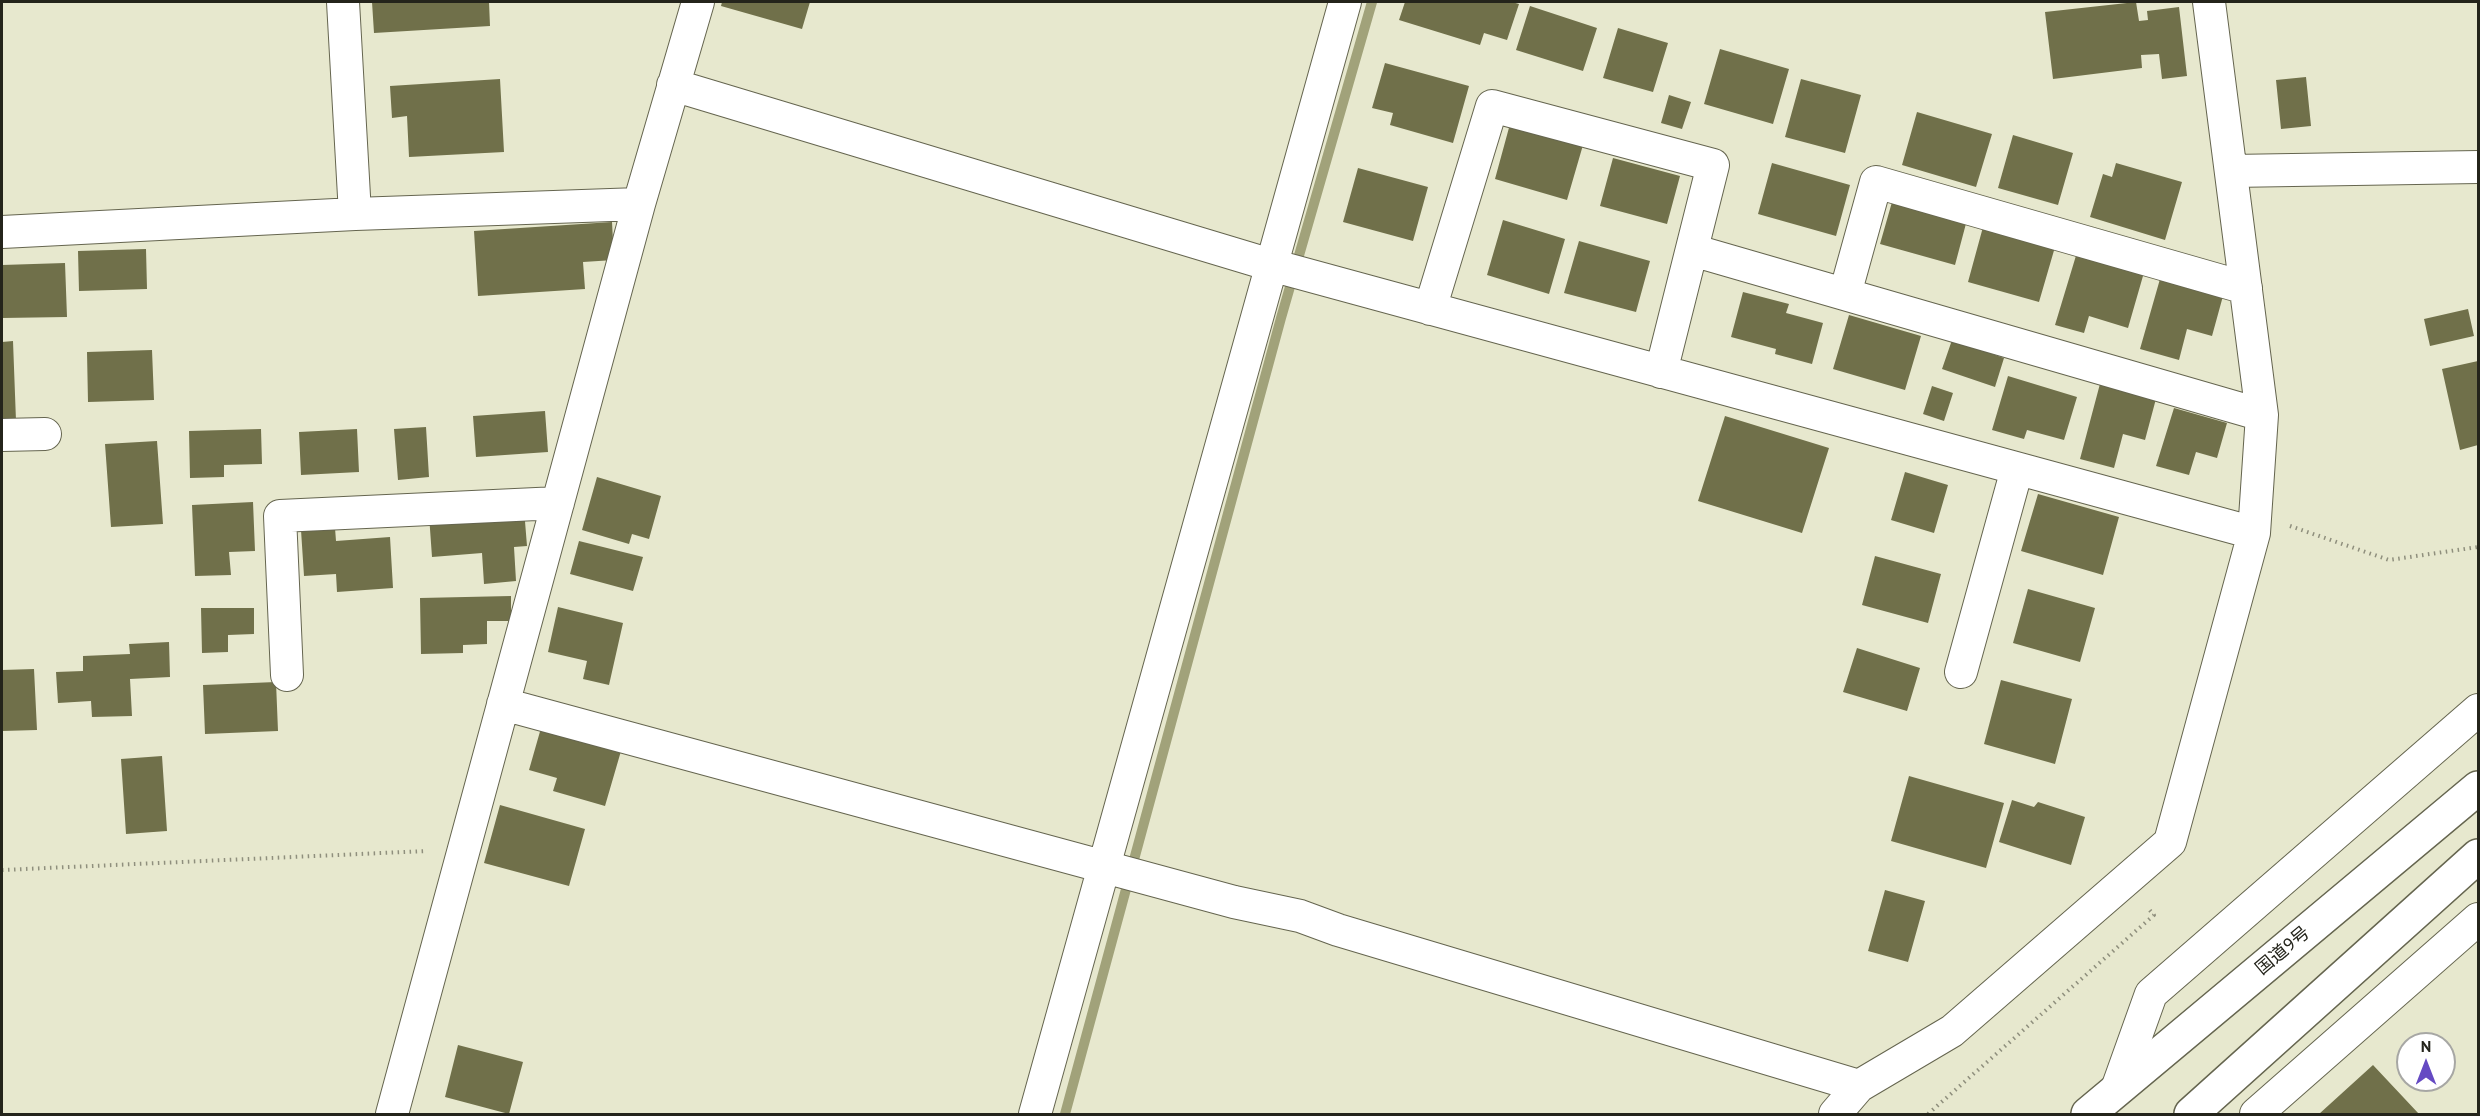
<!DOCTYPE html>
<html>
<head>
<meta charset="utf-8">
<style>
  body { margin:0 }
  #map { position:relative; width:2480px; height:1116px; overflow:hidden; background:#e7e8ce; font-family:"PT Sans",sans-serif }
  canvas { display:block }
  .frame { position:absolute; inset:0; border:3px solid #24241b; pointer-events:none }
  .north { position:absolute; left:2396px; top:1032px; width:60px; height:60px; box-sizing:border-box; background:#fff; border:2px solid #a7a7a4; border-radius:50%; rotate:0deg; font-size:16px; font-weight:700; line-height:24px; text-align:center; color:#24241b }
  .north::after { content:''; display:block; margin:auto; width:21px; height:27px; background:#654ac3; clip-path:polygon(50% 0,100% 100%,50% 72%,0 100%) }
</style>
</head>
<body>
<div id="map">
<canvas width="2480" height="1116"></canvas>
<div class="frame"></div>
<div class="north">N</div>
</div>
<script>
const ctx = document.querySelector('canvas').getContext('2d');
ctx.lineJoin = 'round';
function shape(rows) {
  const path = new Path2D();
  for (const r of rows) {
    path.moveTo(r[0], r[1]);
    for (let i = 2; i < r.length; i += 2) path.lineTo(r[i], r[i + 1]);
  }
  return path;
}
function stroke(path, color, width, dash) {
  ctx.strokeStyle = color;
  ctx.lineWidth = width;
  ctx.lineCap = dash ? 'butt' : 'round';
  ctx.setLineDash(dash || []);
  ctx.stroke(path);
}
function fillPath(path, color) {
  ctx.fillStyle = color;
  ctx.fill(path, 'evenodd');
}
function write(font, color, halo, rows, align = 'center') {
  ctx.font = font + ' "PT Sans","Noto Sans JP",sans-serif';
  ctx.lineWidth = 4.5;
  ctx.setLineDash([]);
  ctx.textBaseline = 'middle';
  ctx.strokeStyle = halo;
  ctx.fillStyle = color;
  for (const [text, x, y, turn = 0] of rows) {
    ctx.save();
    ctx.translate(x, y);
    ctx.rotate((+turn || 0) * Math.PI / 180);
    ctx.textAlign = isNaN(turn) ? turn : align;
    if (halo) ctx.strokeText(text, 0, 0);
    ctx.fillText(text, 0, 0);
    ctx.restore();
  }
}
stroke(shape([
  [1065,1114,1281,318,1372,2]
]), '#a1a27a', 10);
fillPath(shape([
  [372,2,489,2,490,26,374,33],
  [722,2,810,2,802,29,721,6],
  [1405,2,1512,2,1519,4,1507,40,1484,33,1480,45,1399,20],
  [2136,2,2139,21,2148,20,2147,11,2179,7,2187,76,2162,79,2159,54,2141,55,2142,68,2053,79,2045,12],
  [1530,6,1597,28,1583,71,1516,50],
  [1618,28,1668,43,1653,92,1603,78],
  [1720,49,1789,69,1773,124,1704,104],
  [1385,63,1469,86,1453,143,1390,125,1393,113,1372,108],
  [2306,77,2311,126,2281,129,2276,80],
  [500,79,504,152,409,157,407,116,392,118,390,86],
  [1801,79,1861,95,1845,153,1785,137],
  [1669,95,1691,102,1682,129,1661,123],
  [1917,112,1992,134,1976,187,1902,165],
  [1510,124,1583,145,1567,200,1495,179],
  [2013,135,2073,153,2058,205,1998,188],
  [1613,158,1680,176,1667,224,1600,206],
  [1772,163,1850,185,1836,236,1758,214],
  [2116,163,2182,182,2165,240,2090,217,2103,174,2112,177],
  [1358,168,1428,187,1413,241,1343,222],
  [1894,195,1968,216,1955,265,1880,244],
  [1503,220,1565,239,1549,294,1487,275],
  [612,222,614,260,583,262,585,289,478,296,474,231],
  [1983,227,2055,247,2039,302,1968,282],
  [1579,241,1650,261,1636,312,1564,293],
  [146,249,147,289,79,291,78,251],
  [2078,249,2145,269,2128,328,2089,316,2084,333,2055,325],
  [65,263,67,317,2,318,2,265],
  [2160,279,2223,296,2212,336,2187,329,2179,360,2140,349],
  [1743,292,1789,304,1786,313,1823,323,1812,364,1775,354,1776,349,1731,337],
  [2468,309,2474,336,2430,346,2424,319],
  [1849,315,1921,336,1905,390,1833,369],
  [1952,340,2004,358,1995,387,1942,369],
  [13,341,16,421,2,422,2,342],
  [152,350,154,400,88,402,87,352],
  [2478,361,2478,445,2460,450,2442,369],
  [2008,376,2077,397,2064,440,2027,430,2024,439,1992,430],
  [2101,380,2157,395,2145,440,2123,434,2114,468,2080,459],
  [1932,386,1953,393,1944,421,1923,414],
  [2174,408,2227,423,2217,458,2196,452,2189,475,2156,466],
  [545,411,548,452,476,457,473,416],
  [1725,416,1829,448,1802,533,1698,501],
  [426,427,429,477,398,480,394,429],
  [261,429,262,464,224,465,224,477,190,478,189,431],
  [357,429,359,472,301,475,299,432],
  [157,441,163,524,111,527,105,444],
  [1905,472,1948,485,1934,533,1891,520],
  [597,477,661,496,649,539,632,534,629,544,582,530],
  [2038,494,2119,517,2103,575,2021,551],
  [253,502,255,551,229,552,231,575,195,576,192,505],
  [524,509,527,546,514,547,516,581,484,584,482,553,432,557,429,515],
  [335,528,336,541,390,537,393,588,337,592,336,574,304,576,301,530],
  [579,541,643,557,633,591,570,574],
  [1875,556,1941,574,1928,623,1862,605],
  [2028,589,2095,608,2080,662,2013,643],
  [511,596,511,621,487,621,487,644,463,645,463,653,421,654,420,598],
  [558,607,623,623,609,685,583,679,587,661,548,652],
  [201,608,254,608,254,634,228,635,228,652,202,653],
  [169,642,170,677,130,679,132,716,92,717,91,701,58,703,56,672,83,671,83,656,130,654,129,644],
  [1857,648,1920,668,1907,711,1843,692],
  [34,669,37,730,2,731,2,670],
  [2001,680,2072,699,2055,764,1984,744],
  [276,682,278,731,205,734,203,685],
  [541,728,621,751,605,806,553,791,557,778,529,770],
  [162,756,167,831,126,834,121,759],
  [1909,776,2004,803,1986,868,1891,841],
  [2012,800,2034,807,2038,802,2085,817,2071,865,1999,842],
  [500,805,585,829,569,886,484,863],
  [1885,890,1925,901,1908,962,1868,951],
  [458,1045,523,1062,509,1114,445,1097],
  [2373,1065,2419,1114,2319,1114]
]), '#70704a');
const minor = shape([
  [343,2,355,214],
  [673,85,1271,265,2254,533],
  [2231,171,2478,167],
  [2,232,355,214,639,204],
  [1692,250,2262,415],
  [1845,294,1876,182,2246,288],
  [1430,309,1492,106,1713,165,1661,372],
  [2,435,45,434],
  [1961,672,2017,469],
  [287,675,280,516,558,503],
  [503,704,1234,902,1300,916,1338,930,1859,1086],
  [2117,1089,2151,994,2478,710],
  [392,1114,639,204,698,2],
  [1035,1114,1345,2],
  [1835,1114,1859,1086,1952,1031,2170,842,2254,533,2262,415,2209,2],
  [2256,1114,2478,919]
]);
const trunk = shape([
  [2088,1114,2478,788],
  [2191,1114,2478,856]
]);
stroke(minor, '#65654f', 34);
stroke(trunk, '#65654f', 36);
stroke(shape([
  [2290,526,2389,560,2478,547],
  [2,870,427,851],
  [1928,1114,2154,915,2147,907]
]), '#8f8f7d', 4, [1.5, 4.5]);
stroke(minor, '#fff', 32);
stroke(trunk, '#fff', 33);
write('18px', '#24241b', '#fff', [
  ["国道9号",2283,951,-40]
]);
</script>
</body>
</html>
